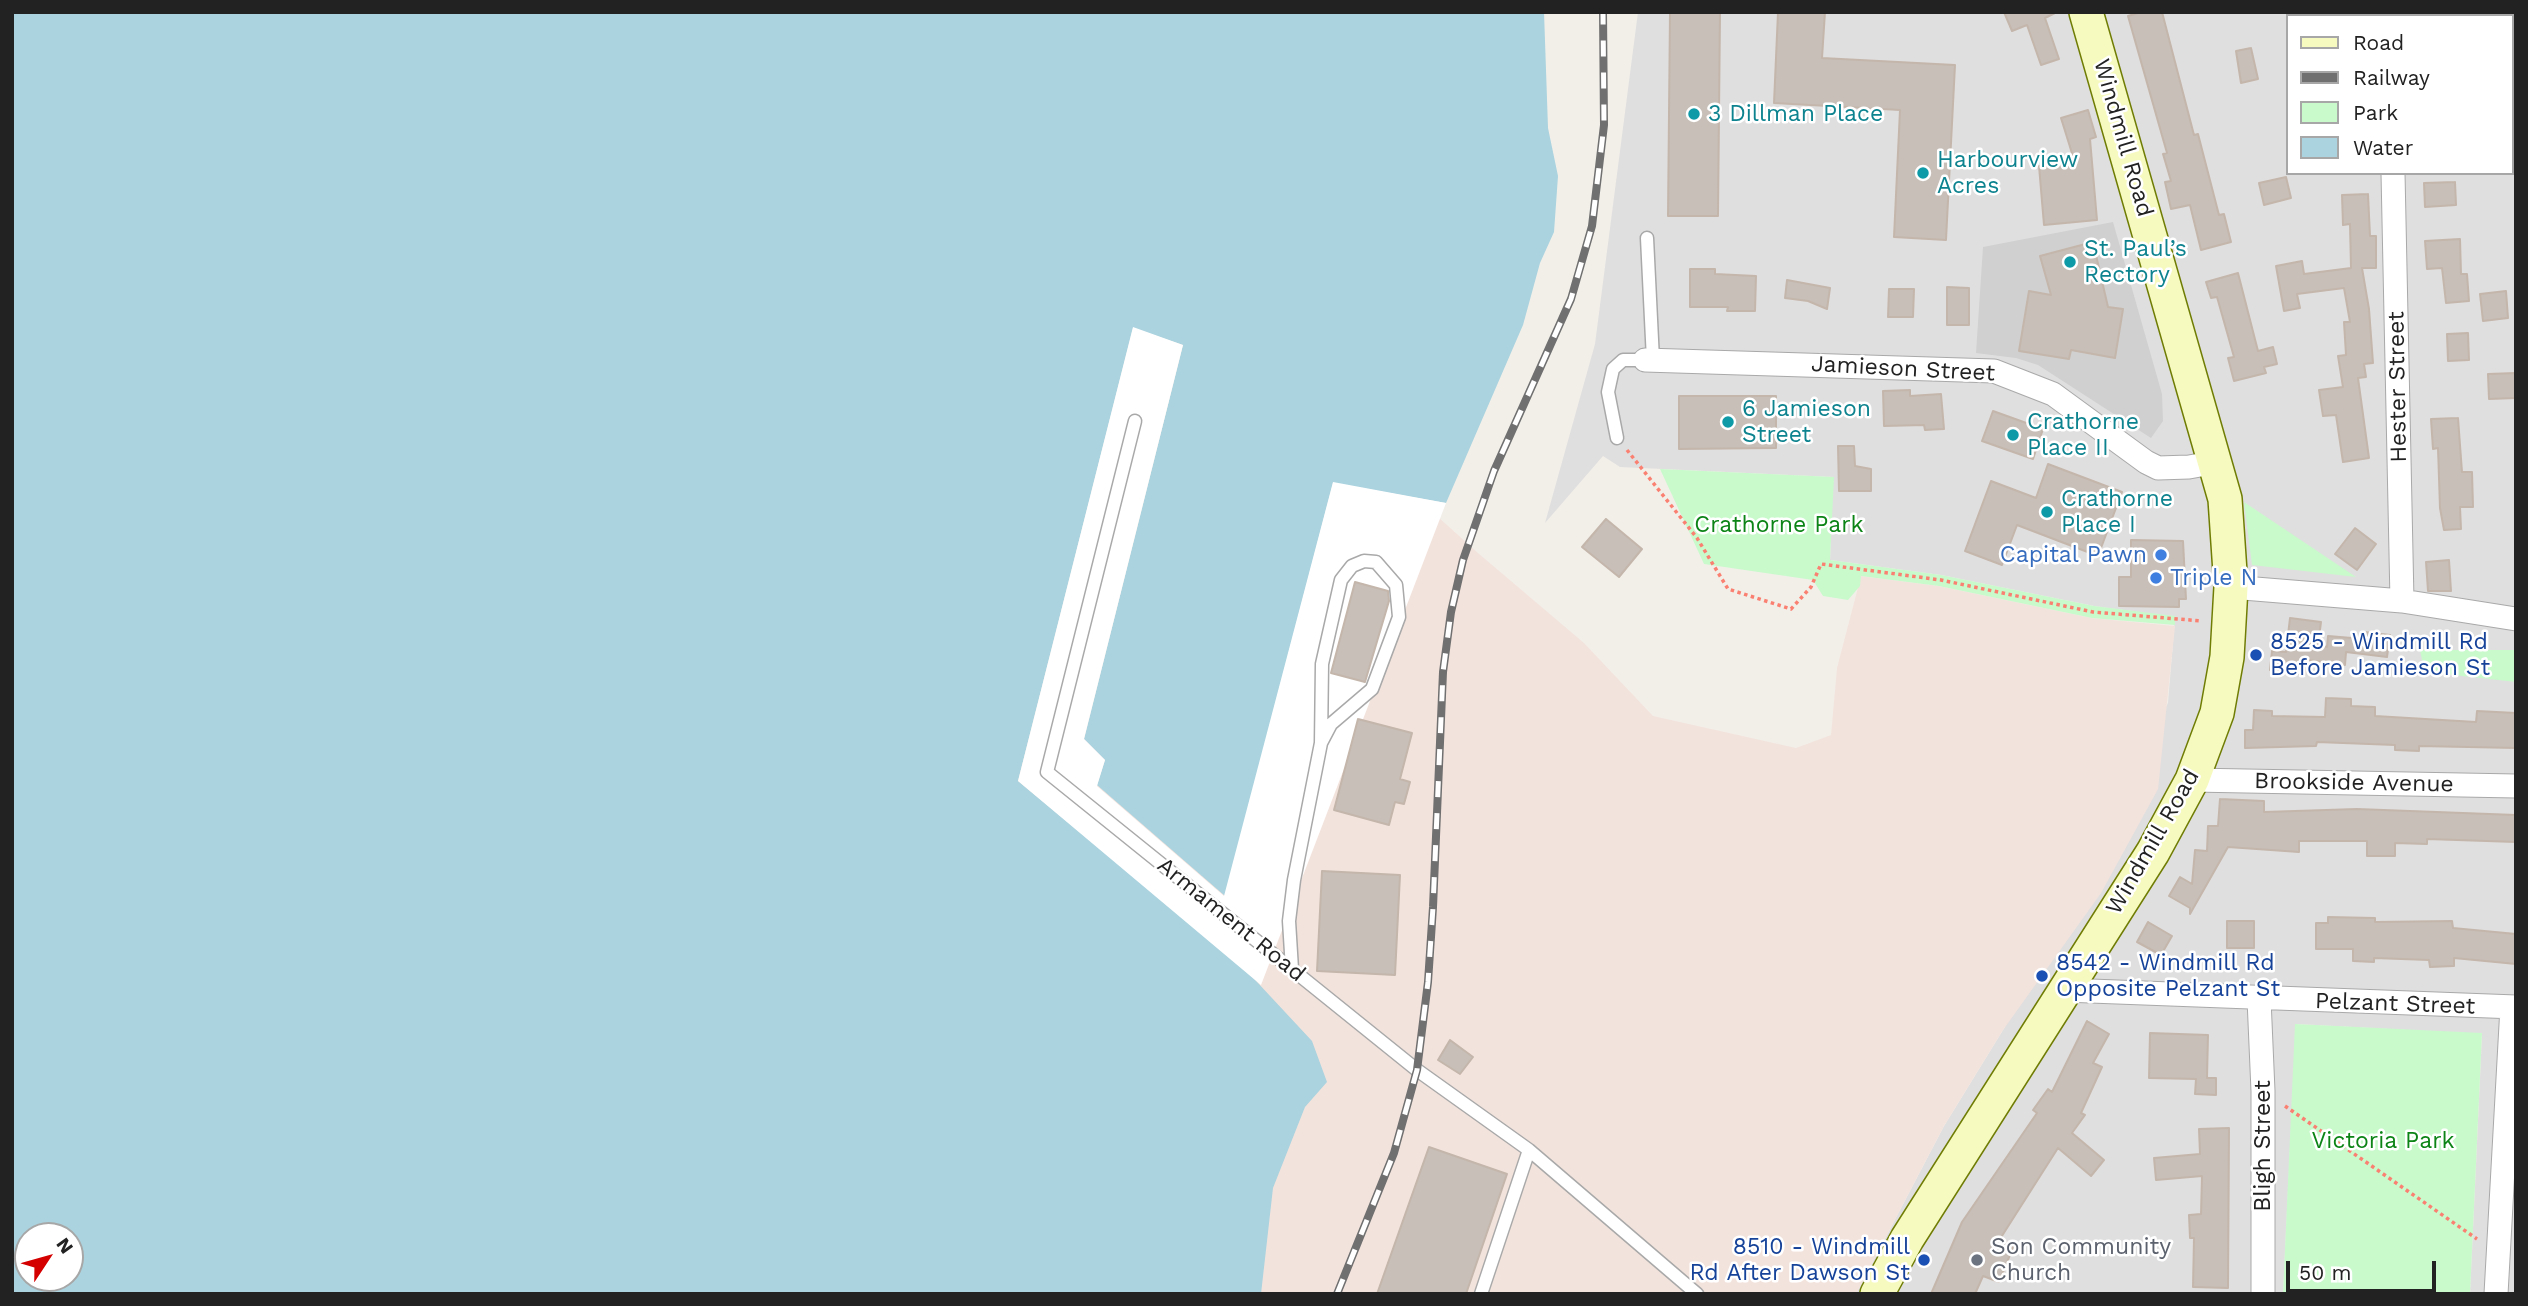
<!DOCTYPE html>
<html>
<head>
<meta charset="utf-8">
<style>
  body { margin:0 }
  #map { position:relative; width:2528px; height:1306px; overflow:hidden; background:#f2efe9; font-family:"Work Sans",sans-serif }
  canvas { display:block }
  .frame { position:absolute; inset:0; border:14px solid #222; pointer-events:none }
  .legend { position:absolute; left:2286px; top:14px; width:228px; height:161px; box-sizing:border-box; background:#fff; border:2px solid #a7a7a7; margin:0; padding:9px 12px; list-style:none; font-size:21px; color:#222 }
  .legend li { display:flex; align-items:center; gap:14px; height:35px }
  .legend b { width:35px; border:2px solid #a7a7a7 }
  .north { position:absolute; left:14px; top:1222px; width:70px; height:70px; box-sizing:border-box; background:#fff; border:2px solid #a7a7a7; border-radius:50%; rotate:54deg; font-size:19px; font-weight:700; line-height:28px; text-align:center; color:#222 }
  .north::after { content:''; display:block; margin:auto; width:24px; height:32px; background:#d40000; clip-path:polygon(50% 0,100% 100%,50% 72%,0 100%) }
  .scale { position:absolute; left:2286px; top:1261px; width:150px; height:32px; box-sizing:border-box; border:4px solid #222; border-top:0; padding-left:9px; font-size:21px; line-height:24px; white-space:nowrap; color:#222; -webkit-text-stroke:5px #fff; paint-order:stroke }
</style>
</head>
<body>
<div id="map">
<canvas width="2528" height="1306"></canvas>
<div class="frame"></div>
<ul class="legend">
<li><b style="height:9px;background:#f7fabf"></b>Road</li>
<li><b style="height:9px;background:#707070"></b>Railway</li>
<li><b style="height:19px;background:#c8facc"></b>Park</li>
<li><b style="height:19px;background:#aad3df"></b>Water</li>
</ul>
<div class="north">N</div>
<div class="scale">50 m</div>
</div>
<script>
const ctx = document.querySelector('canvas').getContext('2d');
ctx.lineJoin = 'round';
function fillPath(path, color) {
  ctx.fillStyle = color;
  ctx.fill(path, 'evenodd');
}
function shape(rows) {
  const path = new Path2D();
  for (const r of rows) {
    path.moveTo(r[0], r[1]);
    for (let i = 2; i < r.length; i += 2) path.lineTo(r[i], r[i + 1]);
  }
  return path;
}
function stroke(path, color, width, dash) {
  ctx.strokeStyle = color;
  ctx.lineWidth = width;
  ctx.lineCap = dash ? 'butt' : 'round';
  ctx.setLineDash(dash || []);
  ctx.stroke(path);
}
function write(font, color, halo, rows, align = 'center') {
  ctx.font = font + ' "Work Sans",sans-serif';
  ctx.lineWidth = 5;
  ctx.setLineDash([]);
  ctx.textBaseline = 'middle';
  ctx.strokeStyle = halo;
  ctx.fillStyle = color;
  for (const [text, x, y, turn = 0] of rows) {
    ctx.save();
    ctx.translate(x, y);
    ctx.rotate((+turn || 0) * Math.PI / 180);
    ctx.textAlign = isNaN(turn) ? turn : align;
    if (halo) ctx.strokeText(text, 0, 0);
    ctx.fillText(text, 0, 0);
    ctx.restore();
  }
}
fillPath(shape([
  [1638,12,2516,12,2516,1294,2470,1294,2482,1034,2296,1024,2283,1294,1856,1294,1944,1126,2003,1030,2168,703,2175,617,2094,606,1941,575,1830,560,1833,477,1620,467,1603,456,1545,523,1595,344],
  [2288,16,2512,16,2512,173,2288,173]
]), '#e0dfdf');
fillPath(shape([
  [2113,222,2162,394,2163,421,2151,438,2038,365,2016,358,1976,353,1983,247]
]), '#d0d0d0');
fillPath(shape([
  [1116,226,1478,553,1584,643,1653,716,1796,748,1831,735,1837,668,1861,576,1939,586,2092,618,2175,626,2158,789,2101,893,2003,1030,1944,1126,1856,1294,1056,1294,926,848]
]), '#f3e3dd');
fillPath(shape([
  [1660,469,1834,477,1830,560,1941,575,2094,606,2175,616,2175,625,2092,618,1939,586,1861,576,1860,586,1848,600,1823,596,1813,580,1704,564],
  [2244,502,2356,577,2252,565],
  [2420,650,2516,650,2516,682,2436,673,2422,660],
  [2295,1024,2482,1033,2470,1294,2283,1294]
]), '#c8facc');
fillPath(shape([
  [12,12,1544,12,1548,128,1558,176,1554,232,1540,263,1523,325,1446,503,1333,483,1225,896,1097,785,1105,760,1084,739,1183,345,1133,328,1018,781,1244,968,1312,1041,1327,1082,1305,1107,1273,1188,1261,1294,12,1294],
  [28,1236,70,1236,70,1278,28,1278]
]), '#aad3df');
fillPath(shape([
  [1133,327,1183,345,1084,739,1105,760,1097,786,1224,896,1333,482,1446,503,1261,985,1018,781]
]), '#fff');
const building = shape([
  [1670,12,1720,12,1718,216,1668,216,1670,12],
  [1778,12,1825,12,1822,58,1955,65,1946,240,1894,237,1900,110,1774,103,1778,12],
  [2004,12,2057,12,2045,18,2059,59,2041,65,2027,25,2012,31,2004,12],
  [2141,12,2162,12,2194,135,2198,134,2219,215,2224,214,2231,242,2201,250,2190,205,2171,209,2165,182,2171,181,2163,154,2167,153,2128,16,2141,12],
  [2251,48,2258,79,2241,83,2236,51,2251,48],
  [2088,110,2096,137,2090,139,2097,220,2044,225,2039,166,2075,163,2061,118,2088,110],
  [2286,177,2291,198,2264,205,2259,183,2286,177],
  [2455,182,2456,205,2425,207,2424,183,2455,182],
  [2368,194,2370,236,2376,236,2376,268,2362,268,2369,309,2373,363,2364,364,2366,377,2358,378,2369,458,2343,462,2336,415,2323,416,2319,390,2343,387,2338,356,2346,355,2344,322,2350,322,2344,288,2297,294,2300,308,2284,311,2276,266,2302,261,2304,274,2351,268,2350,224,2343,225,2342,195,2368,194],
  [2460,239,2461,274,2467,274,2469,301,2446,303,2442,268,2427,269,2425,241,2460,239],
  [2093,242,2108,307,2123,309,2115,358,2071,350,2069,359,2019,351,2029,291,2051,295,2040,256,2093,242],
  [1690,269,1715,269,1715,274,1756,276,1755,311,1727,311,1728,307,1690,307,1690,269],
  [2238,273,2258,351,2273,347,2277,364,2264,367,2266,373,2234,381,2228,358,2234,357,2217,297,2211,298,2206,282,2238,273],
  [1787,280,1830,288,1827,309,1808,301,1785,298,1787,280],
  [1947,287,1969,288,1969,325,1947,325,1947,287],
  [1889,289,1914,289,1913,317,1888,317,1889,289],
  [2506,291,2508,318,2483,321,2480,294,2506,291],
  [2468,333,2469,360,2448,361,2447,334,2468,333],
  [2516,373,2516,398,2489,399,2488,374,2516,373],
  [1910,390,1910,396,1941,394,1944,429,1925,430,1924,425,1884,426,1883,391,1910,390],
  [1679,396,1776,396,1776,448,1679,449,1679,396],
  [1993,411,2043,429,2033,459,1982,441,1993,411],
  [2458,418,2462,472,2472,472,2473,507,2460,507,2461,529,2444,530,2440,508,2438,448,2433,449,2431,419,2458,418],
  [1838,446,1854,446,1855,466,1871,469,1871,491,1839,491,1838,446],
  [2048,464,2122,492,2098,556,2017,525,2002,565,1965,551,1991,481,2036,498,2048,464],
  [1606,519,1642,549,1619,577,1582,547,1606,519],
  [2355,528,2376,544,2357,570,2335,554,2355,528],
  [2131,540,2183,541,2186,599,2179,599,2179,607,2119,606,2119,577,2131,577,2131,540],
  [2449,560,2451,591,2428,591,2426,562,2449,560],
  [1355,582,1388,591,1389,601,1365,682,1331,673,1355,582],
  [2290,618,2321,622,2318,645,2327,647,2328,636,2364,639,2364,632,2390,635,2387,657,2346,652,2345,665,2307,660,2305,675,2270,670,2272,651,2286,652,2290,618],
  [2326,698,2351,699,2351,706,2375,707,2375,716,2476,722,2477,711,2516,713,2516,748,2419,746,2419,751,2395,750,2395,745,2317,742,2316,746,2245,748,2245,730,2253,730,2254,710,2272,711,2272,716,2325,717,2326,698],
  [1358,719,1412,733,1400,779,1410,782,1404,804,1395,802,1389,825,1334,810,1358,719],
  [2220,799,2264,801,2264,812,2357,809,2516,815,2516,842,2427,839,2427,844,2395,843,2395,856,2367,856,2367,841,2299,841,2299,852,2228,847,2190,914,2190,908,2169,896,2180,877,2192,884,2195,850,2207,851,2208,826,2218,826,2220,799],
  [1322,871,1400,875,1395,975,1317,971,1322,871],
  [2328,917,2375,918,2375,922,2452,921,2453,928,2516,934,2516,964,2454,958,2454,966,2430,967,2429,960,2374,958,2374,962,2353,961,2353,949,2316,949,2316,923,2328,923,2328,917],
  [2227,921,2254,921,2254,948,2227,948,2227,921],
  [2148,922,2172,936,2161,955,2137,942,2148,922],
  [2087,1021,2109,1034,2093,1063,2102,1067,2081,1113,2085,1115,2072,1133,2104,1160,2091,1176,2058,1148,2000,1239,2014,1245,1999,1282,1983,1276,1975,1294,1931,1294,1962,1222,2037,1113,2033,1110,2048,1089,2052,1092,2087,1021],
  [2150,1033,2208,1035,2207,1078,2216,1078,2216,1095,2195,1094,2196,1079,2149,1078,2150,1033],
  [1450,1040,1473,1057,1460,1074,1438,1060,1450,1040],
  [2229,1128,2228,1288,2193,1287,2194,1238,2190,1238,2189,1215,2201,1214,2202,1176,2156,1180,2154,1158,2200,1154,2199,1129,2229,1128],
  [1429,1147,1507,1174,1466,1294,1377,1294,1429,1147]
]);
fillPath(building, '#c7bfb8');
stroke(building, '#c4b6ab', 2);
const lane = shape([
  [1647,238,1653,360],
  [1135,421,1047,772,1417,1070,1529,1150,1697,1294],
  [1617,438,1608,392,1613,369,1623,360,1645,360],
  [1292,969,1289,921,1294,880,1321,743,1322,664,1341,580,1352,566,1364,561,1376,562,1396,585,1399,617,1372,689,1331,724,1321,743],
  [1481,1294,1529,1150]
]);
const street = shape([
  [2389,12,2390,16],
  [2393,173,2402,601],
  [1645,360,1994,371,2053,394,2146,462,2158,468,2189,467,2217,462],
  [2231,587,2402,601,2516,619],
  [2192,780,2516,786],
  [2064,990,2516,1007],
  [2259,999,2263,1091,2263,1294],
  [2496,1294,2512,1007]
]);
const secondary = shape([
  [1877,1294,1907,1239,2153,852,2192,780,2217,713,2227,657,2231,587,2225,499,2086,12]
]);
stroke(lane, '#a9a9a9', 15);
stroke(street, '#a9a9a9', 25);
stroke(secondary, '#707d05', 36);
stroke(shape([
  [1627,450,1697,538,1728,589,1791,609,1811,587,1821,564,1941,580,2093,612,2202,621],
  [2285,1106,2477,1239]
]), '#fa8072', 3.5, [3.5, 3.5]);
stroke(lane, '#fff', 12);
stroke(street, '#fff', 23);
stroke(secondary, '#f7fabf', 33);
const rail = shape([
  [1337,1294,1394,1153,1417,1070,1428,982,1433,907,1443,672,1451,612,1463,560,1494,471,1571,299,1592,226,1604,125,1603,12]
]);
stroke(rail, '#707070', 8);
stroke(rail, '#fff', 5, [16]);
for (const [x, y, r, color] of [
  [1694,114,7,"#0f9aa8"],
  [1923,173,7,"#0f9aa8"],
  [2070,262,7,"#0f9aa8"],
  [1728,422,7,"#0f9aa8"],
  [2013,435,7,"#0f9aa8"],
  [2047,512,7,"#0f9aa8"],
  [2161,555,7,"#3f7fe0"],
  [2156,578,7,"#3f7fe0"],
  [2256,655,7,"#1a4fb4"],
  [2042,976,7,"#1a4fb4"],
  [1924,1260,7,"#1a4fb4"],
  [1977,1260,7,"#6b7280"]
]) {
  const dot = new Path2D();
  dot.arc(x, y, r, 0, 2 * Math.PI);
  ctx.fillStyle = color;
  ctx.fill(dot);
  stroke(dot, '#fff', 2.5);
}
write('23px', '#0d838f', '#fff', [
  ["3 Dillman Place",1708,114],
  ["Harbourview",1937,160],
  ["Acres",1937,186],
  ["St. Paul’s",2084,249],
  ["Rectory",2084,275],
  ["6 Jamieson",1742,409],
  ["Street",1742,435],
  ["Crathorne",2027,422],
  ["Place II",2027,448],
  ["Crathorne",2061,499],
  ["Place I",2061,525]
], 'left');
write('23px', '#222', '#fff', [
  ["Windmill Road",2123,138,74],
  ["Jamieson Street",1903,369,3],
  ["Hester Street",2398,387,-91],
  ["Brookside Avenue",2354,783,1],
  ["Windmill Road",2153,842,-60],
  ["Armament Road",1231,920,39],
  ["Pelzant Street",2395,1004,2],
  ["Bligh Street",2263,1146,-90]
]);
write('23px', '#0c8416', '#fff', [
  ["Crathorne Park",1779,525],
  ["Victoria Park",2383,1141]
]);
write('23px', '#366cbe', '#fff', [
  ["Capital Pawn",2147,555],
  ["Triple N",2170,578,"left"]
], 'right');
write('23px', '#164399', '#fff', [
  ["8525 - Windmill Rd",2270,642],
  ["Before Jamieson St",2270,668],
  ["8542 - Windmill Rd",2056,963],
  ["Opposite Pelzant St",2056,989],
  ["8510 - Windmill",1910,1247,"right"],
  ["Rd After Dawson St",1910,1273,"right"]
], 'left');
write('23px', '#5b616d', '#fff', [
  ["Son Community",1991,1247],
  ["Church",1991,1273]
], 'left');
</script>
</body>
</html>
